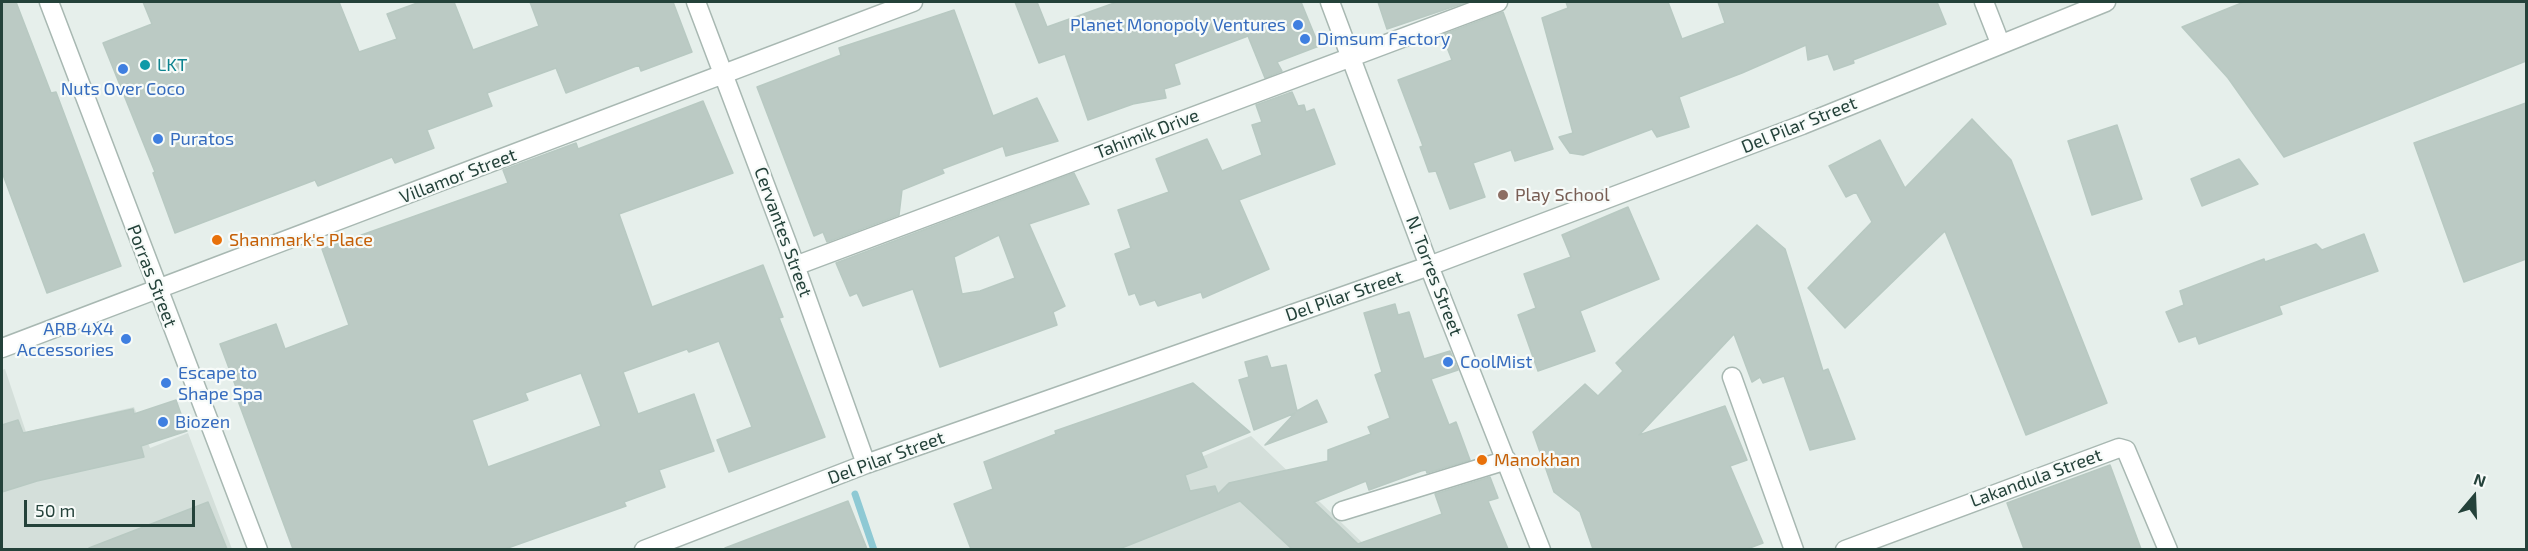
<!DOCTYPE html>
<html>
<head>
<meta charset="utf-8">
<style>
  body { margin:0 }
  #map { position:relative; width:2528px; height:551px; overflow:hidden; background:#e6efeb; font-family:"Exo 2",sans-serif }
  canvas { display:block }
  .frame { position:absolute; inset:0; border:3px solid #24423a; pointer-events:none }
  .north { position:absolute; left:2444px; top:467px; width:60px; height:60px; -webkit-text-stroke:4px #f7fbf9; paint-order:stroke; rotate:19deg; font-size:16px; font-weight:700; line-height:24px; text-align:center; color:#24423a }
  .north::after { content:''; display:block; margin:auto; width:21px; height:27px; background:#24423a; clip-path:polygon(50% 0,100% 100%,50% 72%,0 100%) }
  .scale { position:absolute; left:24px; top:500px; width:171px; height:27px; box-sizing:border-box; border:3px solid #24423a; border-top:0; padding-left:8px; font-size:18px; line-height:21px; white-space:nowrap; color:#24423a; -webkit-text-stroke:4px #f7fbf9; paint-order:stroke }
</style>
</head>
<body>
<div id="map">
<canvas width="2528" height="551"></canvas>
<div class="frame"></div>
<div class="north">N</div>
<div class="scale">50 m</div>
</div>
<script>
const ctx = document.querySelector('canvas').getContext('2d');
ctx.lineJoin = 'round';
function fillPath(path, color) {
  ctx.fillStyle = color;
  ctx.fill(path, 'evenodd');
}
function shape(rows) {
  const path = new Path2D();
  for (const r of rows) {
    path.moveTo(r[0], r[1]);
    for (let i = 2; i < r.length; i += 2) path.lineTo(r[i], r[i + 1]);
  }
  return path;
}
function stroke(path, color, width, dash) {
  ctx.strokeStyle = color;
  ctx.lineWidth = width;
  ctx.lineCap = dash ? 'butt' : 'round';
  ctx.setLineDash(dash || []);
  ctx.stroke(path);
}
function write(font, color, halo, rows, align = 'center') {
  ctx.font = font + ' "Exo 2",sans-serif';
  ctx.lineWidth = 4.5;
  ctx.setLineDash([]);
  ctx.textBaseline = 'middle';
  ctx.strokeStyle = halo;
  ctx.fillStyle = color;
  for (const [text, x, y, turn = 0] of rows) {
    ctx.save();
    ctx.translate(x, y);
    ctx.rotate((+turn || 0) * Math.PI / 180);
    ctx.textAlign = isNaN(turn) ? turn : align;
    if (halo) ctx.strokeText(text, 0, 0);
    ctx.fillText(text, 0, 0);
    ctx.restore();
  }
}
fillPath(shape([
  [5,369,26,432,134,407,150,448,188,433,232,549,2,550,2,370],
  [1251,436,1369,549,980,550]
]), '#d4dfda');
stroke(shape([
  [855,494,874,550]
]), '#8ec9d4', 7);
const building = shape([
  [2,2,16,2,51,93,56,92,121,266,47,293,2,172,2,2],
  [143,2,339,2,359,52,397,39,387,14,420,2,454,2,473,50,539,26,530,2,673,2,692,52,641,71,639,65,566,93,556,68,487,93,492,106,427,130,434,148,395,163,392,157,318,186,315,180,175,233,153,173,155,172,103,43,152,24,143,2],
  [1015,2,1037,2,1047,27,1117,2,1301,2,1319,46,1277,62,1282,71,1265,78,1248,36,1174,64,1180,84,1164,89,1166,98,1133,104,1088,120,1065,54,1039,63,1015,2],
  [1378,2,1467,2,1387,29,1378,2],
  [1566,2,1668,2,1682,39,1725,23,1718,2,1937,2,1946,24,1853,60,1854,63,1834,70,1828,54,1808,60,1806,45,1742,73,1679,97,1689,127,1657,137,1652,129,1583,155,1570,153,1559,137,1573,133,1542,18,1568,8,1566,2],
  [2244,2,2526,2,2526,61,2284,157,2228,78,2182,27,2244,2],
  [954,10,993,116,1037,98,1058,141,1006,156,1003,146,942,169,944,173,902,190,899,215,827,242,823,232,814,236,757,87,841,55,839,48,954,10],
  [1503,12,1553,149,1515,161,1511,150,1473,163,1485,197,1450,209,1436,171,1429,172,1420,147,1423,146,1398,80,1452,60,1442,35,1503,12],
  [1292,92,1298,106,1304,105,1306,112,1314,109,1335,164,1239,200,1269,269,1203,298,1201,292,1158,306,1155,300,1140,305,1135,293,1129,295,1115,254,1131,248,1118,210,1169,192,1156,159,1207,139,1222,171,1262,155,1252,125,1262,122,1256,105,1292,92],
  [703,101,733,173,619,214,652,307,763,265,783,317,779,318,825,437,729,472,717,440,752,427,719,341,689,352,687,349,623,372,638,414,694,394,714,451,659,470,665,487,624,502,626,506,505,549,293,549,237,398,240,398,220,344,276,324,285,349,349,325,322,249,508,183,503,170,576,143,578,149,703,101],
  [581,373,601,426,488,467,472,420,528,400,525,393,581,373],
  [2526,103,2526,259,2464,282,2414,143,2526,103],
  [1972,119,2011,160,2107,403,2026,435,1945,231,1845,328,1808,288,1872,222,1856,192,1846,197,1829,166,1880,140,1905,188,1972,119],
  [2117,125,2142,199,2092,215,2068,141,2117,125],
  [2239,159,2258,184,2202,206,2191,179,2239,159],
  [1074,173,1089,204,1029,224,1065,306,1053,312,1057,325,940,367,913,289,863,306,857,293,850,296,836,263,1074,173],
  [999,235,1015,278,980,291,962,294,954,257,999,235],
  [1628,207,1659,279,1580,311,1595,351,1538,371,1518,315,1536,308,1524,274,1571,257,1562,235,1628,207],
  [1757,225,1785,249,1823,371,1828,369,1855,439,1810,450,1784,376,1763,383,1760,377,1752,382,1734,334,1639,435,1725,406,1747,460,1730,466,1763,543,1747,549,1593,549,1580,512,1554,492,1533,432,1585,384,1598,396,1623,371,1616,363,1757,225],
  [2364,234,2378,271,2279,306,2282,314,2199,344,2196,336,2179,342,2166,312,2184,305,2180,291,2264,259,2265,262,2316,244,2322,250,2364,234],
  [1395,304,1398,315,1409,312,1424,359,1450,351,1458,370,1431,379,1449,425,1456,422,1470,460,1427,473,1426,470,1421,471,1369,490,1366,481,1314,502,1358,544,1442,514,1435,494,1490,477,1498,498,1488,501,1508,549,1292,549,1240,501,1119,549,971,549,954,504,993,489,984,462,1056,434,1055,431,1193,383,1250,432,1201,452,1207,467,1185,475,1190,491,1215,486,1218,494,1229,483,1328,461,1328,450,1371,434,1368,427,1390,418,1375,375,1382,372,1364,313,1395,304],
  [1267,356,1271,368,1286,365,1297,411,1317,400,1327,422,1265,445,1295,413,1254,430,1239,380,1249,377,1245,362,1267,356],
  [176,400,187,431,141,446,144,457,37,481,2,492,2,425,18,420,23,433,133,409,134,414,176,400],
  [2110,465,2141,549,2024,549,2007,503,2110,465],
  [848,501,867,549,725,549,725,548,848,501],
  [208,502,227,549,89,549,89,548,208,502]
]);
fillPath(building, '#bbcac4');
stroke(building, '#b8c9c2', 1.5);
const minor = shape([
  [49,2,258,550],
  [696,2,787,243,866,464],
  [1330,2,1429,266,1541,550],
  [1984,2,2000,43],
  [795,266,1498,2],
  [2,348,913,2],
  [1732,377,1794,550],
  [1342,511,1507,460],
  [644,550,866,464,1429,266,1802,125,2106,2],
  [1845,550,2119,448,2126,450,2168,550]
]);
stroke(minor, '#a8b8b2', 21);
stroke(minor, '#fff', 18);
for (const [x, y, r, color] of [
  [1298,25,6,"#3f7fe0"],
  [1305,39,6,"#3f7fe0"],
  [145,65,6,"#0f9aa8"],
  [123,69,6,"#3f7fe0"],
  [158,139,6,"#3f7fe0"],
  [1503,195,6,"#8d6e63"],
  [217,240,6,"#e8710a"],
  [126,339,6,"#3f7fe0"],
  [1448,362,6,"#3f7fe0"],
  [166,383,6,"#3f7fe0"],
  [163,422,6,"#3f7fe0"],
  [1482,460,6,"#e8710a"]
]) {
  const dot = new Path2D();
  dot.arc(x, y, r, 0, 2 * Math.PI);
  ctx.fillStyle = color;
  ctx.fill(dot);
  stroke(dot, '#f7fbf9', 2);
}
write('18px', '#366cbe', '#f7fbf9', [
  ["Planet Monopoly Ventures",1286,25,"right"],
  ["Dimsum Factory",1317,39],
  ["Nuts Over Coco",123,89,"center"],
  ["Puratos",170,139],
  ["ARB 4X4",114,329,"right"],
  ["Accessories",114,350,"right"],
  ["CoolMist",1460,362],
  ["Escape to",178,373],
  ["Shape Spa",178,394],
  ["Biozen",175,422]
], 'left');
write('18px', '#0d838f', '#f7fbf9', [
  ["LKT",157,65]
], 'left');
write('18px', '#24423a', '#f7fbf9', [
  ["Del Pilar Street",1799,125,-22],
  ["Tahimik Drive",1147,134,-21],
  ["Villamor Street",458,176,-21],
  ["Cervantes Street",783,232,70],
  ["Porras Street",152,276,69],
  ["N. Torres Street",1434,276,69],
  ["Del Pilar Street",1344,296,-19],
  ["Del Pilar Street",886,458,-20],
  ["Lakandula Street",2036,478,-20]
]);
write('18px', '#785e54', '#f7fbf9', [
  ["Play School",1515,195]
], 'left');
write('18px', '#c56008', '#f7fbf9', [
  ["Shanmark's Place",229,240],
  ["Manokhan",1494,460]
], 'left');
</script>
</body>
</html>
